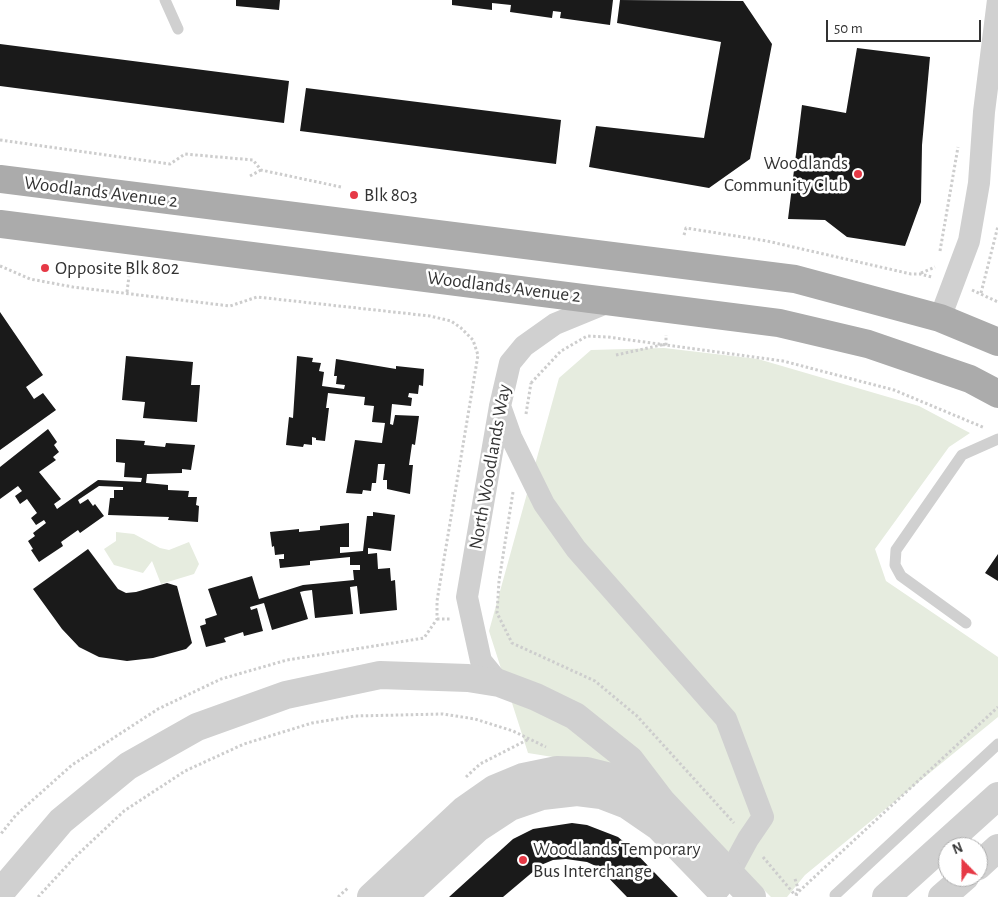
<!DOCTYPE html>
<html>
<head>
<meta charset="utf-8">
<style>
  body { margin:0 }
  #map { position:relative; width:998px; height:897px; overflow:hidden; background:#fff; font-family:"Alegreya Sans",sans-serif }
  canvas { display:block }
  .north { position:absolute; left:938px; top:837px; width:50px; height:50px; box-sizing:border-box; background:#fff; border:1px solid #adadad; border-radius:50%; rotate:338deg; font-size:14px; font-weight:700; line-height:20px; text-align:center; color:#333 }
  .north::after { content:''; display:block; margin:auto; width:18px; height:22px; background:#e63946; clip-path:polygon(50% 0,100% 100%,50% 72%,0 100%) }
  .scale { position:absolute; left:826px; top:20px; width:155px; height:22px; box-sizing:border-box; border:2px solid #333; border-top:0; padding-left:6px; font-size:15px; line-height:18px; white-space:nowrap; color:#333; -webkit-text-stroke:4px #fff; paint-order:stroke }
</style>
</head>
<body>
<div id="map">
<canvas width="998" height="897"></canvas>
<div class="north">N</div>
<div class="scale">50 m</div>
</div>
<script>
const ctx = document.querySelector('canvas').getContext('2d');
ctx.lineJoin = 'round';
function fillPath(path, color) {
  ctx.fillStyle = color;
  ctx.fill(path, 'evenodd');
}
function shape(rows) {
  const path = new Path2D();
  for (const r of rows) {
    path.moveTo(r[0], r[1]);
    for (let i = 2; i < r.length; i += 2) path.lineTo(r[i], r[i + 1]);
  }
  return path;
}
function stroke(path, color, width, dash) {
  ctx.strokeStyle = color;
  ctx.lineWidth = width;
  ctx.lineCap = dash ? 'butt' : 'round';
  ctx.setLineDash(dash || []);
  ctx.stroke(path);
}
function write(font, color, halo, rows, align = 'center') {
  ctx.font = font + ' "Alegreya Sans",sans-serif';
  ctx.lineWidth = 5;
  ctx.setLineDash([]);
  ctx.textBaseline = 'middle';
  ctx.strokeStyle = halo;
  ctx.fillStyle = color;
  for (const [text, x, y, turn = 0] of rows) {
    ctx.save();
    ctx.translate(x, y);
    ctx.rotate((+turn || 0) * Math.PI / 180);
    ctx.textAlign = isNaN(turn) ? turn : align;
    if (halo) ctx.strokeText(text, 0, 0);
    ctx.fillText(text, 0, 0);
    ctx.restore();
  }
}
fillPath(shape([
  [664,348,758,359,919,406,970,433,949,447,875,549,886,581,998,657,998,717,805,875,787,897,771,897,646,772,528,753,489,631,559,378,591,350],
  [116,532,134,534,160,548,169,550,189,542,199,564,194,574,161,584,152,561,143,573,114,565,104,549,116,541]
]), '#e6ecdf');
fillPath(shape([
  [236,0,280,0,279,10,236,6],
  [452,0,613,0,610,25,560,18,561,12,553,11,552,18,510,12,511,5,492,3,492,10,452,5],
  [620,0,743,1,772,44,750,159,709,188,589,167,596,126,704,138,721,42,617,23],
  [0,44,289,81,284,123,0,86],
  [857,48,930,57,922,145,921,202,905,246,847,237,825,220,788,219,802,105,846,113],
  [306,88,561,120,556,164,300,131],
  [0,312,43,375,26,387,34,399,43,393,56,410,0,450],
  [126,356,193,362,191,385,200,385,197,422,143,418,145,402,122,400],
  [297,356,313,358,312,362,321,363,319,371,324,372,322,386,344,389,345,385,336,384,337,376,334,376,336,359,396,369,396,366,424,369,423,386,419,385,418,394,409,393,408,397,412,398,411,406,392,404,390,424,393,425,395,415,419,416,415,445,412,444,409,465,413,465,410,494,387,489,387,480,383,480,385,464,378,464,376,483,372,483,371,491,363,490,362,494,346,493,355,440,382,443,385,423,372,422,374,406,364,405,365,397,328,393,326,408,329,408,325,441,316,440,316,438,312,437,312,445,304,444,303,447,286,445,289,417,293,418],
  [48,429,57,442,54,445,59,452,53,457,56,460,39,472,61,499,54,504,57,509,98,480,141,482,142,478,124,477,125,463,116,462,116,439,145,441,144,445,165,447,166,443,195,445,191,470,182,469,182,473,147,474,146,483,168,485,168,490,189,491,188,497,197,497,196,505,199,506,198,522,168,520,169,517,108,515,110,498,114,498,114,490,123,490,123,487,99,486,78,500,80,504,88,499,93,506,95,504,104,516,80,533,78,530,61,542,63,546,39,562,31,550,33,549,28,541,35,536,33,533,46,523,44,520,36,525,31,518,37,513,27,499,20,504,15,496,22,491,18,486,0,499,0,467],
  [373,512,395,515,391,551,368,548,368,554,377,553,378,569,390,568,391,581,395,580,397,610,360,614,357,586,350,587,353,614,315,618,312,590,304,591,300,592,308,619,272,630,264,603,250,607,251,610,257,608,263,631,244,636,243,632,224,638,226,642,206,647,200,626,206,624,205,619,217,615,208,589,252,576,259,599,303,585,354,580,353,570,360,570,360,565,350,565,350,557,310,561,310,565,280,568,279,559,284,559,284,554,275,555,274,546,272,547,270,532,299,529,299,532,320,530,320,526,349,523,349,547,340,547,340,553,363,551,367,516,373,516],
  [88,549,118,589,126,593,136,592,167,583,177,586,192,643,186,649,153,658,127,661,99,657,79,647,62,629,33,589],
  [998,554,998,581,985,573],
  [572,823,587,825,618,837,630,847,678,897,627,897,598,867,587,862,566,859,553,860,541,865,503,897,449,897,513,839,533,829]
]), '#1a1a1a');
stroke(shape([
  [0,140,170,164,185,154,253,160,261,170,341,187],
  [250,176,261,170],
  [684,235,686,228,767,241,911,274,920,274,932,277],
  [940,251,958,147],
  [0,266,30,279,73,287,230,306,257,297,430,316,451,321,461,328,473,340,478,355,437,601,437,619,424,638,287,660,221,679,158,709,72,765,16,815,0,835],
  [921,273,935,267],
  [972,290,998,302],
  [127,292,129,276],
  [981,293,998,226],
  [616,355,666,344,666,335],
  [531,383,561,351,587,336,608,337,783,361,894,390,985,428],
  [526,414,531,383],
  [513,492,499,581,497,613,512,643,595,681,637,716,734,823],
  [437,619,450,619],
  [466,777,480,764,529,739],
  [763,857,795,895,998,707],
  [795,879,798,888,796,897],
  [38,897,74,858,124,811,185,771,244,744,312,723,355,716,443,714,475,719,513,731,546,747],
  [338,897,349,887]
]), '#cdcdcd', 3, [2.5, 2.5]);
stroke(shape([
  [165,0,178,29],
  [966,623,901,576,895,565,896,550,962,455,998,439],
  [835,895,998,744]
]), '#d0d0d0', 11);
stroke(shape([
  [940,318,969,241,979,183,984,112,998,0],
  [500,406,511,437,544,504,576,549,726,719,763,817,748,839,729,874],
  [499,683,481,661,467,597,500,406,510,363,524,346,555,324,611,301]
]), '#d0d0d0', 22);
stroke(shape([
  [978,866,998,848],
  [0,893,61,821,128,766,197,727,286,695,380,675,468,678,499,683,536,697,575,716,630,760,662,802,752,897],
  [371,897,464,810,494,789,523,777,557,770,587,771,615,778,656,799],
  [403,897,478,828,510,807,542,796,577,792,601,795,627,805,659,827,717,887],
  [886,897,998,796],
  [942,897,965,877]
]), '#d0d0d0', 28);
stroke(shape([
  [0,179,795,279,940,318,998,342],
  [0,224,779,323,868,344,970,379,998,394]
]), '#ababab', 28);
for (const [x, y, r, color] of [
  [858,174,5,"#e63946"],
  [354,195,5,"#e63946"],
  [45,268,5,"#e63946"],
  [523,860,5,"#e63946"]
]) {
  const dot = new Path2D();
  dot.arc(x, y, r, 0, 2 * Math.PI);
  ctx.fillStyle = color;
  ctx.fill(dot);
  stroke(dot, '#fff', 2);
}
write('19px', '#333', '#fff', [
  ["Woodlands",848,163,"right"],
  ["Community Club",848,185,"right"],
  ["Blk 803",364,195],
  ["Opposite Blk 802",55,268],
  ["Woodlands Temporary",533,849],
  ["Bus Interchange",533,871]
], 'left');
write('19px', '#333', '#fff', [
  ["Woodlands Avenue 2",101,192,7],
  ["Woodlands Avenue 2",504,287,7],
  ["North Woodlands Way",490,467,-80]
]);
</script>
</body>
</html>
